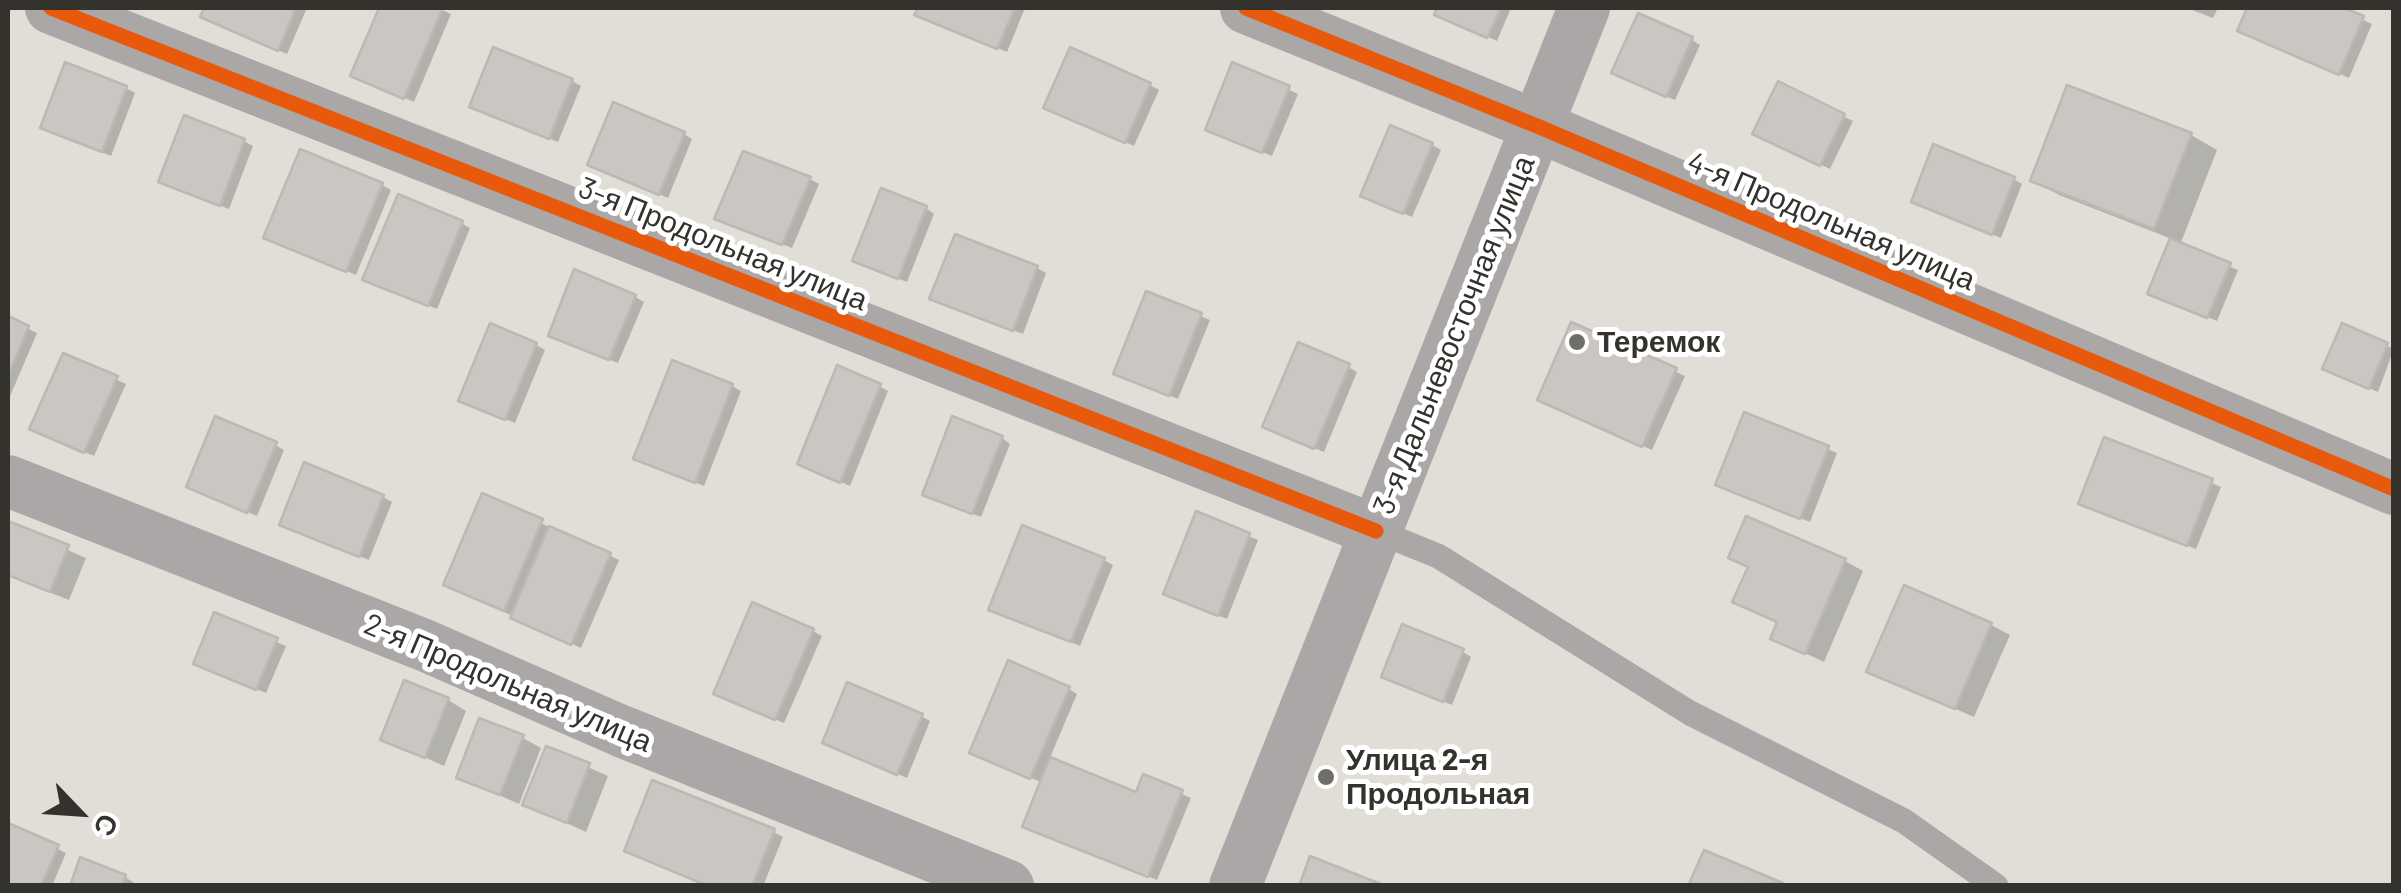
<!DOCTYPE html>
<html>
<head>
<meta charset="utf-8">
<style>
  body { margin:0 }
  #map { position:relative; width:2401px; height:893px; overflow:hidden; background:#e0ded7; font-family:Barlow,sans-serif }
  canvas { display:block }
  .frame { position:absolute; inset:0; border:10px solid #33322d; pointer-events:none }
  .north { position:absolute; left:30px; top:763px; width:100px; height:100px; -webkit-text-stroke:8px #fff; paint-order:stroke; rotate:115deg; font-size:28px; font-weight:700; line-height:40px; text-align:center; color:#33322d }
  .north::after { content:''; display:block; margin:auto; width:35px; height:45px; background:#33322d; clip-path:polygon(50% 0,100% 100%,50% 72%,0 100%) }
</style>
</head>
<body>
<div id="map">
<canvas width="2401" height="893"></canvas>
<div class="frame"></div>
<div class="north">С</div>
</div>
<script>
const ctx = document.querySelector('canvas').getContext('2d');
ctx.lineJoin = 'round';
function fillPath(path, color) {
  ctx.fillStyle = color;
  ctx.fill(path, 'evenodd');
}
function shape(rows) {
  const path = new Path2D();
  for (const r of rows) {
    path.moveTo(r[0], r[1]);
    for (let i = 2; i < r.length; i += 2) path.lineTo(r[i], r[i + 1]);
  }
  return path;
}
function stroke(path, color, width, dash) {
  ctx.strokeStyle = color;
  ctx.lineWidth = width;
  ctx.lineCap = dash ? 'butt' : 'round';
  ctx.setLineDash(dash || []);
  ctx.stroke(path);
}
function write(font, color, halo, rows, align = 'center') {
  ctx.font = font + ' Barlow,sans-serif';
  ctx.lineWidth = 10;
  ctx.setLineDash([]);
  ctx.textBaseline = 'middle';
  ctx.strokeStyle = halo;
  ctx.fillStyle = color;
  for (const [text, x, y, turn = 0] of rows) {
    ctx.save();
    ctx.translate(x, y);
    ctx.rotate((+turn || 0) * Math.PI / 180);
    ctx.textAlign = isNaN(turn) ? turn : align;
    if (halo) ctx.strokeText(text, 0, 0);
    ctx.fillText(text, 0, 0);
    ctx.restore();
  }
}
fillPath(shape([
  [207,8,307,8,287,54,212,21,203,16],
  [382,8,438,8,451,14,414,102,354,75],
  [920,8,1025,8,1007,52,926,19,918,14],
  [1440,8,1511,8,1497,41,1437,14],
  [2187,8,2218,8,2213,18],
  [2250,8,2337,8,2372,24,2349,78,2240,30],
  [1692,40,1700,45,1675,100,1623,77],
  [1234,65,1298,94,1272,156,1217,134],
  [572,81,581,86,558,142,481,111],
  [1150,85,1159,90,1134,146,1055,112],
  [1779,85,1853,121,1830,169,1764,138],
  [126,88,135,93,111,156,52,132],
  [684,134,692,139,668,198,599,169],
  [2191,135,2217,150,2180,245,2238,270,2217,321,2150,293,2172,239,2059,195,2033,180],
  [244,141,253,146,229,209,170,186],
  [1432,145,1441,150,1412,217,1372,200],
  [810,179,819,184,792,248,726,223],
  [2013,179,2022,184,2001,238,1923,206],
  [382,185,391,190,356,275,275,242],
  [926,208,934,214,907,282,864,265],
  [461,223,470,228,437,309,374,284],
  [1037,268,1046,273,1023,334,941,303],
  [1148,294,1210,320,1178,399,1125,378],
  [635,297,644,302,618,363,560,340],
  [8,319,37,333,8,401],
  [1573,325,1685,376,1652,450,1549,404],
  [2343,326,2394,349,2378,392,2334,373],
  [536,345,545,350,515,423,470,405],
  [64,356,126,384,94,456,41,433],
  [1348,367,1357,372,1324,452,1274,432],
  [732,386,741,391,704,486,645,463],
  [879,386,888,391,850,486,809,468],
  [1745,415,1837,453,1810,522,1727,489],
  [1002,438,1010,444,981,517,934,499],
  [2106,440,2221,487,2196,549,2090,508],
  [275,445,284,450,257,516,198,491],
  [484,496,619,560,581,648,455,589],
  [383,497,392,502,369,560,291,529],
  [1197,515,1258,540,1227,619,1175,598],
  [8,524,86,558,69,600,8,576],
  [1104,560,1113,565,1080,646,1000,614],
  [1845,561,1863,571,1824,662,1773,638,1779,623,1736,601,1750,568],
  [216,616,286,646,266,693,205,668],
  [1991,625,2010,635,1974,717,1870,671],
  [813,631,822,636,784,723,725,698],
  [1463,652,1471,657,1452,705,1393,681],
  [1069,689,1077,694,1049,760,1138,796,1144,778,1191,798,1157,880,1034,831,1043,783,981,757],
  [448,700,466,711,444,766,384,739],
  [921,716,930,721,907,778,834,747],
  [523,738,541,748,519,804,459,777],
  [547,749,608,776,586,832,525,804],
  [8,826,66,853,52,886,8,886],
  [774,832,783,837,763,886,710,886],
  [1705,853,1782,886,1691,886],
  [125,877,139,886,72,886]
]), '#0003');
const building = shape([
  [204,8,296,8,278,51,200,17,204,8],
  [379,8,443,8,404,99,350,76,379,8],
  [918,8,1015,8,997,49,914,15,918,8],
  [1437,8,1501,8,1487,38,1434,15,1437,8],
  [2247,8,2344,8,2364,16,2339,75,2237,31,2247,8],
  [1638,13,1693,37,1666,97,1611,73,1638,13],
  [493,47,573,79,549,139,469,107,493,47],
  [1070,47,1151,83,1125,143,1043,108,1070,47],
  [65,62,127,86,102,152,40,128,65,62],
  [1232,62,1290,86,1262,153,1205,130,1232,62],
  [1778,81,1845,114,1820,166,1752,134,1778,81],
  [2067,85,2192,133,2154,229,2030,181,2067,85],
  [613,102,685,132,659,195,587,165,613,102],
  [184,115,245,139,220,206,158,182,184,115],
  [1390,125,1433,143,1403,214,1360,196,1390,125],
  [1933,144,2015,177,1992,235,1911,202,1933,144],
  [300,149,383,183,346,272,263,238,300,149],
  [743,151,811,177,782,245,714,219,743,151],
  [881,188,927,206,898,279,852,261,881,188],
  [398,194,463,221,428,306,362,280,398,194],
  [955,234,1038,266,1013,331,929,299,955,234],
  [2170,238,2231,263,2207,318,2147,294,2170,238],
  [574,269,636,295,609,360,548,336,574,269],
  [1146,291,1202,313,1169,396,1113,374,1146,291],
  [8,316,29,326,8,376,8,316],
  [1571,322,1677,368,1642,447,1537,400,1571,322],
  [490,323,537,343,505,420,458,401,490,323],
  [2342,323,2388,343,2369,389,2322,369,2342,323],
  [1298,342,1350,364,1314,449,1262,427,1298,342],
  [63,353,118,376,84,453,29,429,63,353],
  [672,360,733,384,695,483,633,459,672,360],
  [837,365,881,384,840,483,797,464,837,365],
  [1744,412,1829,446,1800,519,1715,485,1744,412],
  [215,416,277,442,247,513,186,487,215,416],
  [952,416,1003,436,972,514,922,495,952,416],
  [2104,437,2213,479,2187,546,2078,504,2104,437],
  [304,462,384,495,359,557,279,525,304,462],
  [482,493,543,519,504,611,443,585,482,493],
  [1196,511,1250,533,1218,616,1163,594,1196,511],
  [1746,516,1846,559,1805,654,1770,639,1777,622,1732,602,1748,567,1728,558,1746,516],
  [8,521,69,545,50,592,8,575,8,521],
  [1022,525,1105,558,1071,642,988,610,1022,525],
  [549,526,611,553,571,645,510,618,549,526],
  [1904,585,1992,623,1955,709,1866,672,1904,585],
  [752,602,814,629,775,720,713,694,752,602],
  [214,612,278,638,256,690,193,664,214,612],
  [1402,624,1464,649,1443,702,1381,677,1402,624],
  [1008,660,1070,687,1030,779,969,753,1008,660],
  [404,680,449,698,425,758,380,740,404,680],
  [847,682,923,714,897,775,822,743,847,682],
  [479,718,524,735,500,795,456,778,479,718],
  [546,746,590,763,567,823,522,805,546,746],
  [1050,757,1136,792,1143,774,1183,790,1148,877,1022,827,1050,757],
  [652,780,775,829,752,886,708,886,624,851,652,780],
  [8,823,59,845,41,886,8,886,8,823],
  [1704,850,1783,883,1688,886,1704,850],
  [1310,856,1386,886,1299,886,1310,856],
  [80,857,126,875,122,886,70,886,80,857]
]);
fillPath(building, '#cac7c2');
stroke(building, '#bcb9b4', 2.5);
stroke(shape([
  [1376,531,1438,556,1690,713,1904,821,1996,886]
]), '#aaa7a6', 25);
stroke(shape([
  [51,8,1376,531],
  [1246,8,1537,126,2394,489],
  [8,481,424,645,621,731,1008,886],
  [1235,886,1584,8]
]), '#aaa7a6', 52);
stroke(shape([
  [51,8,1376,531],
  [1246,8,1537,126,2394,489]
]), '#e8590c', 15);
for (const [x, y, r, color] of [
  [1577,342,10,"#706e68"],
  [1326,777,10,"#706e68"]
]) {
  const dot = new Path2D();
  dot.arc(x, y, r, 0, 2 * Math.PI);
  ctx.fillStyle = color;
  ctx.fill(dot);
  stroke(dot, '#fff', 4);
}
write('30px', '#33322d', '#fff', [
  ["4-я Продольная улица",1831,221,23],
  ["3-я Продольная улица",723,244,22],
  ["3-я Дальневосточная улица",1454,335,-68],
  ["2-я Продольная улица",508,683,23]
]);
write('bold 30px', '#33322d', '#fff', [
  ["Теремок",1597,342],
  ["Улица 2-я",1346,760],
  ["Продольная",1346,794]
], 'left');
</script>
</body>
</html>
